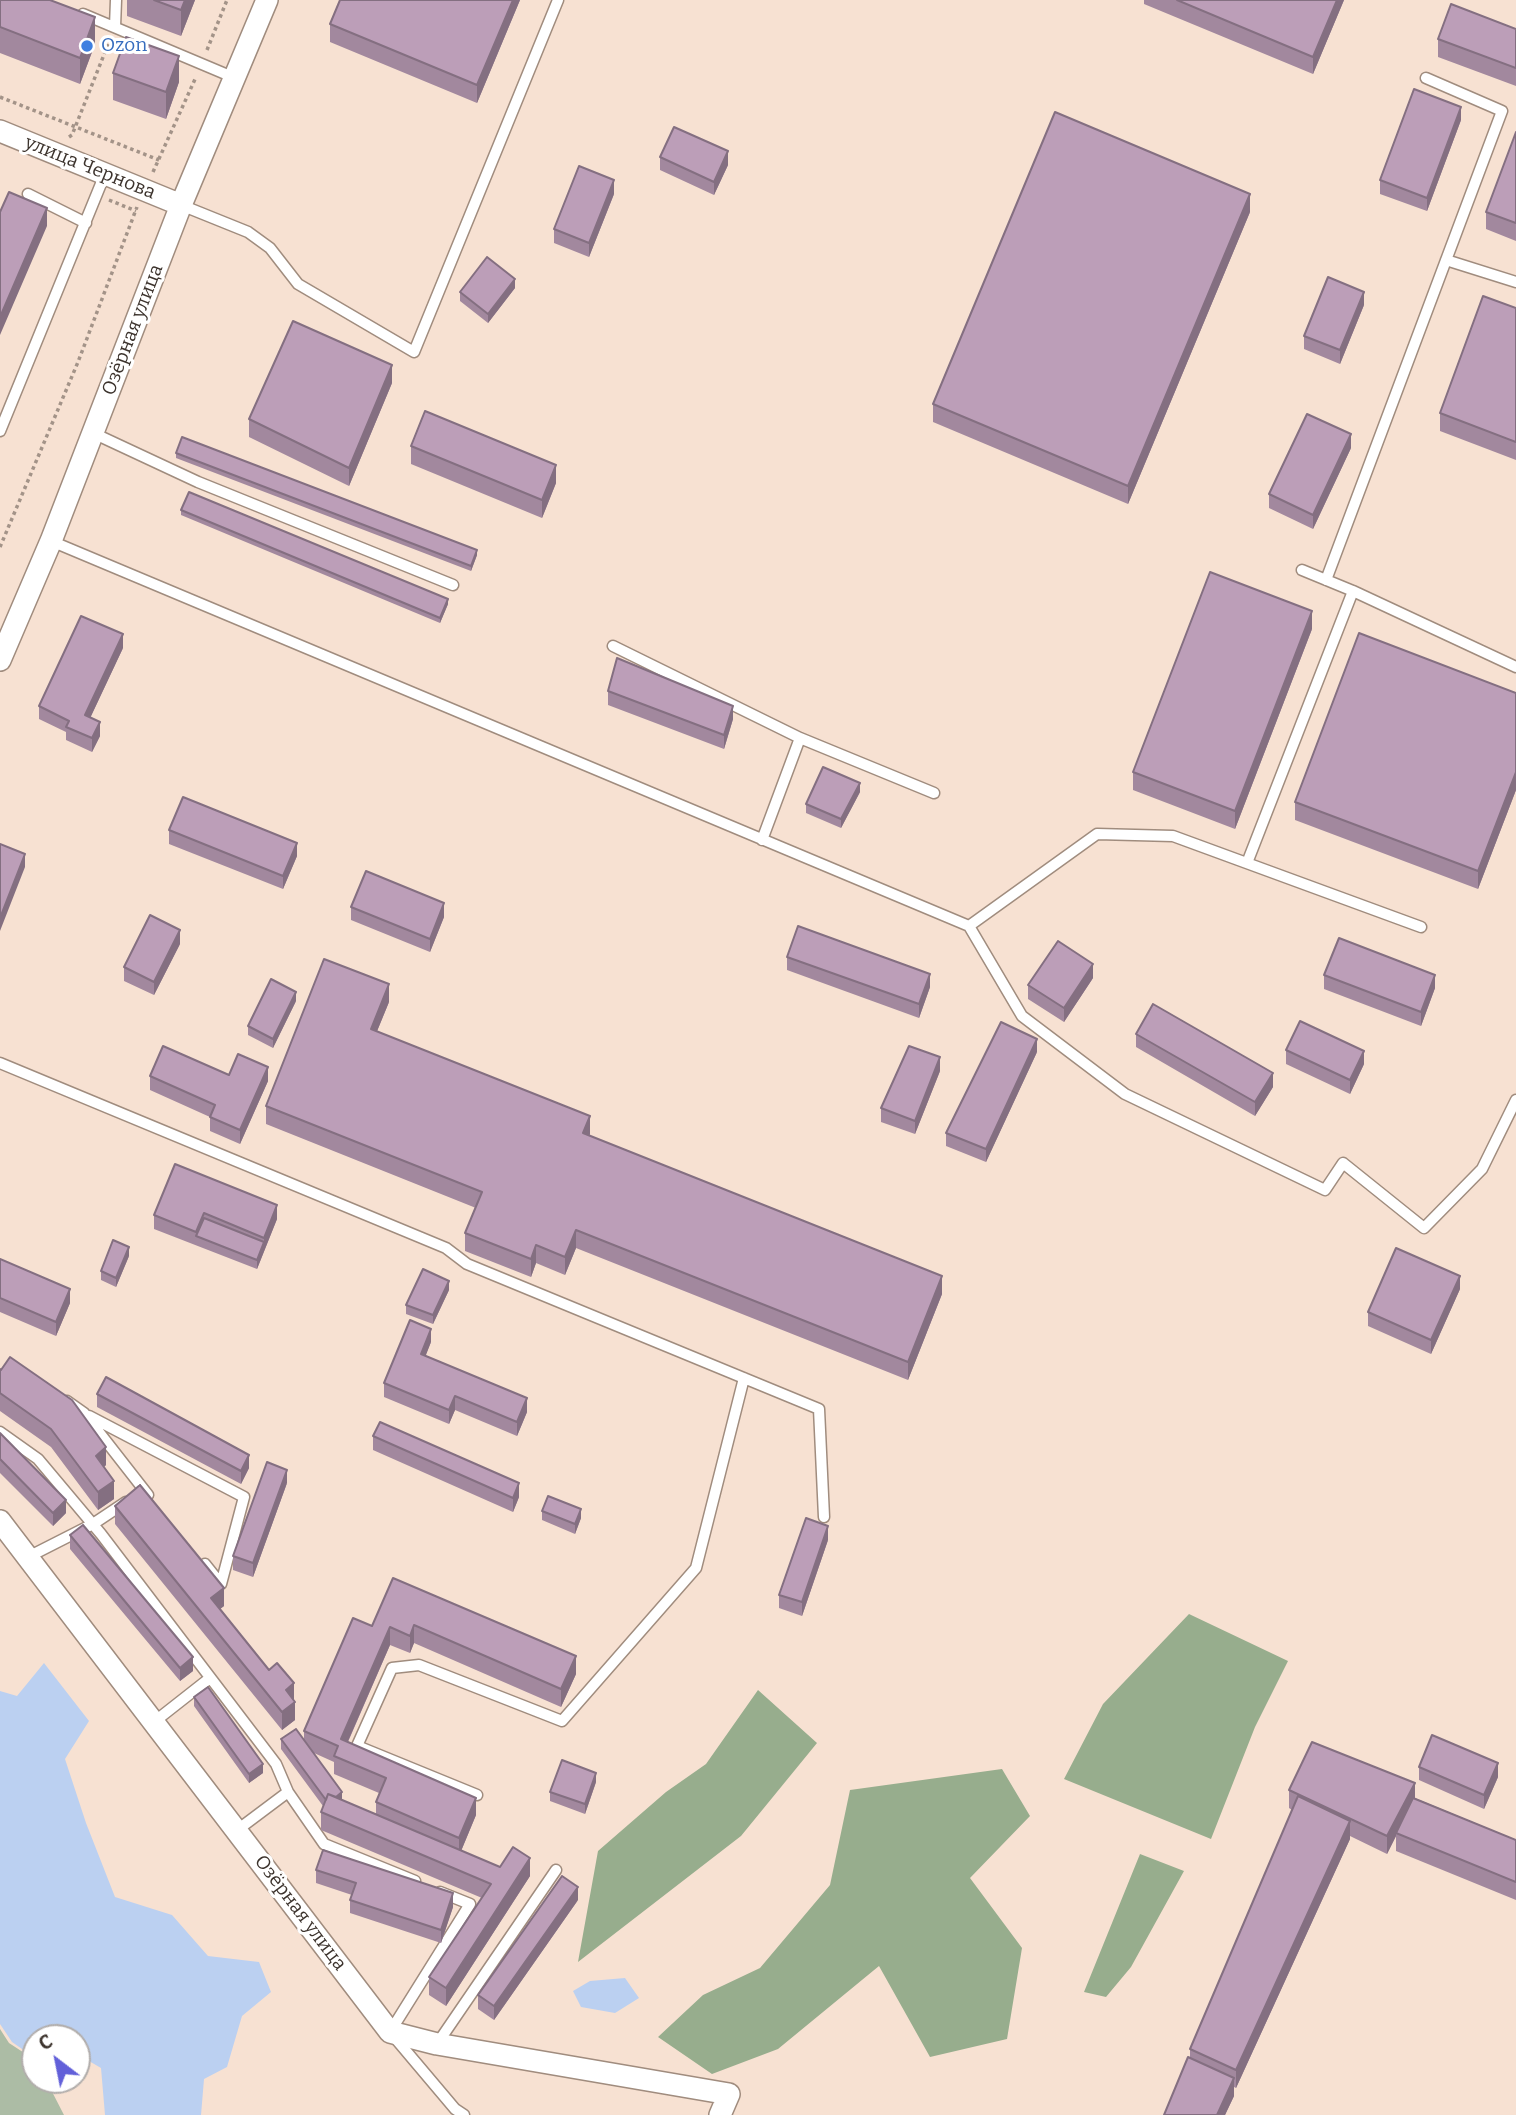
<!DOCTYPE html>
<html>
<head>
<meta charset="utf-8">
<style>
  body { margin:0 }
  #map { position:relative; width:1516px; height:2115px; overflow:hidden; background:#f7e1d2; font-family:Bitter,serif }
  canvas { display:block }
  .north { position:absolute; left:21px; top:2024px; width:70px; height:70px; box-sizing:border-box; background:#fff; border:2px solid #b1adab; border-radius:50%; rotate:328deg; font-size:19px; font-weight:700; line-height:28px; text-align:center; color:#3c332d }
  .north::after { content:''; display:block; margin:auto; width:24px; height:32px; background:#6260d9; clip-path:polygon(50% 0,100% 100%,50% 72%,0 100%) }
</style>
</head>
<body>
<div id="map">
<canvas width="1516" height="2115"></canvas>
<div class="north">С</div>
</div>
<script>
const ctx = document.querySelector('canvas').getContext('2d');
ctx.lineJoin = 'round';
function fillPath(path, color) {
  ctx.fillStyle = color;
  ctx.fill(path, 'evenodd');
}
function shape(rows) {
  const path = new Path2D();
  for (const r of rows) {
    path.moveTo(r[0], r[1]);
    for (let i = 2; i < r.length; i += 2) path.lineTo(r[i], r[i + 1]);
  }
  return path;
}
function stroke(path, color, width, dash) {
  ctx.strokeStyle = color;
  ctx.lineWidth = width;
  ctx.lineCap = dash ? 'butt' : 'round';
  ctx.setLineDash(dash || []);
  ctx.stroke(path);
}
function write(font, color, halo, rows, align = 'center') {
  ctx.font = font + ' Bitter,serif';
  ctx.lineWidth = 6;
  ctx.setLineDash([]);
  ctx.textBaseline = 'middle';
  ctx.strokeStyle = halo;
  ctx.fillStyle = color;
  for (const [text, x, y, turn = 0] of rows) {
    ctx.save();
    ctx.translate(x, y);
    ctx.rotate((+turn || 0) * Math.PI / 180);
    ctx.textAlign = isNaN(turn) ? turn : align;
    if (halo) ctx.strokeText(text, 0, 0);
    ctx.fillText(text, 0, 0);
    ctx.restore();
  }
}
fillPath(shape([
  [0,2029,9,2043,35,2060,35,2080,46,2080,64,2115,0,2115]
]), '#acbca5');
fillPath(shape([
  [1189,1614,1288,1661,1255,1727,1211,1839,1064,1779,1103,1704],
  [758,1690,817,1743,741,1836,578,1962,598,1851,666,1792,706,1764],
  [1002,1769,1030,1816,970,1878,1022,1948,1007,2039,930,2057,879,1966,778,2049,712,2074,658,2037,703,1995,760,1968,830,1885,850,1790],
  [1140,1854,1184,1871,1131,1967,1106,1997,1084,1992]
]), '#97ad8d');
fillPath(shape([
  [44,1663,89,1721,65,1759,86,1823,115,1897,172,1915,208,1956,259,1962,271,1992,242,2016,227,2067,204,2079,201,2115,105,2115,101,2068,77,2054,77,2038,35,2038,35,2058,12,2042,0,2024,0,1691,17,1696],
  [625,1978,639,1998,615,2013,581,2007,573,1991,590,1981]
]), '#bbd0f1');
const lane = shape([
  [83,14,235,78],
  [115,27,116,0],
  [28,194,86,223],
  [181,205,248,232,270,248,298,284,414,352,558,0],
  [1446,260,1516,282],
  [0,431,105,174],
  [93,433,198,482,453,585],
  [51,541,969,926,1022,1016,1125,1094,1325,1190,1343,1163,1424,1228,1482,1169,1516,1100],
  [1302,570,1353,591,1516,667],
  [1326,580,1502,111,1426,78],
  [613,646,800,738,934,793],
  [762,840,800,738],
  [1247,863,1353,591],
  [969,926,1097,834,1173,836,1421,927],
  [0,1063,446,1248,467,1264,819,1409,824,1517],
  [67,1401,84,1413,148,1495],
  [89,1416,244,1497,221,1584],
  [0,1432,38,1459,101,1534,276,1764,288,1792,324,1844,415,1881],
  [28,1557,93,1524,126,1502],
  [205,1564,221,1584],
  [154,1722,210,1678],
  [477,1795,357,1746,392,1668,419,1665,562,1721,696,1568,744,1378],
  [236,1831,288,1792],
  [440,1892,470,1904,390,2032,455,2109,464,2115],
  [437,2044,556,1870]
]);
const street = shape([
  [0,131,181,205],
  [0,660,51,541,181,205,267,0],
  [0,1521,390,2032,437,2044,729,2094,720,2115]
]);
stroke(lane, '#a08c7e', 13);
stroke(street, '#a08c7e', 24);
stroke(shape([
  [207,50,227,0],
  [0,97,159,160],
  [69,137,72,135,109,42],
  [153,172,196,77],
  [109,200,136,211],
  [0,547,78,362,137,207]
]), '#a39388', 3.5, [3.5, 3.5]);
stroke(lane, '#fff', 10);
stroke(street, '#fff', 21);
fillPath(shape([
  [0,0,95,44,80,84,0,53],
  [127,0,195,0,181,36,127,16],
  [520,0,477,103,330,42,330,24],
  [1144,0,1344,0,1313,74,1144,4],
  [1516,29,1516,86,1438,57,1438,39],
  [113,73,179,82,166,119,113,100],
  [1461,120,1427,211,1380,194,1380,180],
  [1516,132,1516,241,1486,229,1486,212],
  [660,157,728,165,714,195,660,170],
  [614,194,589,257,554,243,554,229],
  [1250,212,1128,504,933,422,933,404],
  [515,288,488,323,460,301,460,292],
  [1364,305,1340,364,1304,349,1304,336],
  [1516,308,1516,460,1440,431,1440,413],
  [392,383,349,486,249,437,249,419],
  [411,446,556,483,542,518,411,464],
  [1351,448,1313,529,1269,508,1269,494],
  [176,453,477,555,471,571,176,458],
  [181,510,448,604,440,623,181,515],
  [1312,629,1235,829,1133,790,1133,772],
  [123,648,90,718,100,736,92,752,66,740,66,732,39,719,39,706],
  [608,691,733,719,724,749,608,705],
  [1516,693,1516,790,1478,889,1295,820,1295,802],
  [860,792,841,828,806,813,806,804],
  [169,830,297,856,283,889,169,844],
  [351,907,444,917,430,952,351,920],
  [180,944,154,995,124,981,124,967],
  [787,957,930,987,919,1018,787,970],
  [1324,975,1435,988,1421,1026,1324,989],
  [1093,978,1064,1022,1028,999,1028,985],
  [296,1001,273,1048,248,1035,248,1026],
  [389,1002,377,1031,590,1134,589,1136,942,1294,908,1380,576,1248,565,1275,536,1263,531,1277,465,1251,465,1233,476,1208,266,1124,266,1106],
  [1136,1034,1273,1087,1255,1116,1136,1047],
  [1286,1050,1364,1064,1350,1094,1286,1064],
  [1037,1052,986,1162,946,1146,946,1133],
  [940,1071,915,1134,881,1122,881,1108],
  [229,1075,268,1081,240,1144,210,1131,210,1117,150,1090,150,1076],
  [277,1205,277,1219,257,1269,154,1229,154,1215],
  [129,1256,116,1287,101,1280,101,1271],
  [0,1259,70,1303,56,1336,0,1312],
  [1460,1289,1431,1354,1368,1326,1368,1312],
  [449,1290,433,1324,406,1314,406,1305],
  [431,1342,425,1356,527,1412,517,1436,455,1410,449,1424,384,1397,384,1383],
  [0,1369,106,1465,104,1467,114,1499,98,1510,51,1447,0,1411],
  [97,1394,249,1468,241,1484,97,1407],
  [0,1433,66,1513,53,1526,0,1473],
  [373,1436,519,1497,513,1512,373,1450],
  [287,1483,253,1577,233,1570,233,1556],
  [115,1506,224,1606,220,1609,294,1701,295,1720,282,1730,115,1524],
  [542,1511,581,1518,575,1534,542,1520],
  [70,1535,193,1671,180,1681,70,1549],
  [828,1540,802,1616,779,1608,779,1595],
  [393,1578,576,1674,561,1707,414,1643,410,1653,390,1645,348,1742,476,1815,461,1851,500,1867,530,1876,446,2006,429,1995,429,1977,482,1898,321,1830,321,1812,323,1806,281,1749,281,1739,304,1740,304,1731,372,1626],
  [314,1753,334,1762,334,1774,379,1793,376,1802,376,1814,342,1800],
  [194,1697,263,1773,249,1783,194,1706],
  [1419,1767,1498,1777,1484,1809,1419,1780],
  [596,1782,585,1814,550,1801,550,1792],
  [1289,1790,1415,1798,1516,1840,1516,1900,1396,1851,1396,1836,1387,1854,1350,1836,1350,1839,1236,2088,1234,2087,1234,2096,1225,2115,1164,2115,1190,2058,1190,2049,1292,1810,1289,1808],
  [316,1870,453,1907,441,1943,350,1913,350,1900,352,1895,316,1883],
  [578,1900,494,2020,478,2009,478,1995]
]), '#a2889e');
fillPath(shape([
  [185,0,195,0,181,36,181,10],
  [513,0,520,0,477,103,477,85],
  [1337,0,1344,0,1313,74,1313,57],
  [95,17,95,44,80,84,80,58],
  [179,56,179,82,166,119,166,92],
  [1461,107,1461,120,1427,211,1427,198],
  [728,151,728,165,714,195,714,182],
  [614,180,614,194,589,257,589,243],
  [1250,194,1250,212,1128,504,1128,486],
  [47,208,47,226,0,335,0,317],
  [515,279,515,288,488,323,488,314],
  [1364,292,1364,305,1340,364,1340,350],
  [392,365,392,383,349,486,349,468],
  [1351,434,1351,448,1313,529,1313,515],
  [556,465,556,483,542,518,542,500],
  [477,550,477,555,471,571,471,566],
  [448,599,448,604,440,623,440,618],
  [1312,611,1312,629,1235,829,1235,811],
  [123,634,123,648,85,729,85,715],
  [733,706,733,719,724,749,724,735],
  [100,722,100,736,92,752,92,738],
  [1516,772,1516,790,1478,889,1478,871],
  [860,783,860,792,841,828,841,819],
  [297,843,297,856,283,889,283,876],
  [25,854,25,867,0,931,0,918],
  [444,903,444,917,430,952,430,939],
  [180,930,180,944,154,995,154,982],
  [1093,964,1093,978,1064,1022,1064,1008],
  [930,974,930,987,919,1018,919,1004],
  [1435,975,1435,988,1421,1026,1421,1012],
  [389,984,389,1002,371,1046,371,1029],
  [296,992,296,1001,273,1048,273,1039],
  [1037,1039,1037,1052,986,1162,986,1149],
  [1364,1051,1364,1064,1350,1094,1350,1080],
  [940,1057,940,1071,915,1134,915,1121],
  [268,1067,268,1081,240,1144,240,1130],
  [1273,1073,1273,1087,1255,1116,1255,1102],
  [590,1116,590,1134,583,1151,583,1133],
  [277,1205,277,1219,257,1269,257,1260,264,1242,264,1238],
  [576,1230,576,1248,565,1275,565,1257],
  [536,1245,536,1263,531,1277,531,1259],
  [129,1247,129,1256,116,1287,116,1278],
  [942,1276,942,1294,908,1380,908,1362],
  [1460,1276,1460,1289,1431,1354,1431,1340],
  [449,1281,449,1290,433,1324,433,1315],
  [70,1289,70,1303,56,1336,56,1322],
  [431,1329,431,1342,421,1368,421,1354],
  [455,1396,455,1410,449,1424,449,1410],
  [527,1398,527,1412,517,1436,517,1422],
  [106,1447,106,1465,96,1474,96,1456],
  [249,1455,249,1468,241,1484,241,1471],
  [287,1470,287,1483,253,1577,253,1563],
  [114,1481,114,1499,98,1510,98,1492],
  [519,1483,519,1497,513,1512,513,1498],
  [66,1500,66,1513,53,1526,53,1513],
  [581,1509,581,1518,575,1534,575,1524],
  [828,1526,828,1540,802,1616,802,1602],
  [224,1588,224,1606,211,1616,211,1598],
  [414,1625,414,1643,410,1653,410,1636],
  [390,1627,390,1645,341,1757,341,1739],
  [576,1656,576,1674,561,1707,561,1689],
  [193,1657,193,1671,180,1681,180,1668],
  [294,1683,294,1701,286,1690],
  [295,1702,295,1720,282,1730,282,1712],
  [1498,1763,1498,1777,1484,1809,1484,1795],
  [263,1764,263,1773,249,1783,249,1774],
  [596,1773,596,1782,585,1814,585,1804],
  [1415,1783,1415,1801,1396,1833,1396,1836,1387,1854,1387,1836],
  [342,1792,342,1801,328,1803],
  [476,1798,476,1815,459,1856,459,1838],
  [1350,1821,1350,1839,1236,2088,1236,2070],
  [530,1858,530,1876,446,2006,446,1988],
  [578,1887,578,1900,494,2020,494,2006],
  [453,1893,453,1907,441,1943,441,1930],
  [1234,2078,1234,2096,1225,2115,1217,2115]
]), '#846f81');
const building = shape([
  [0,0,50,0,95,17,80,58,0,27,0,0],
  [154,0,185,0,181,10,154,0],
  [340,0,513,0,477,85,330,24,340,0],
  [1177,0,1337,0,1313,57,1177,0],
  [1451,4,1516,29,1516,68,1438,39,1451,4],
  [126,37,179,56,166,92,113,73,126,37],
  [1414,89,1461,107,1427,198,1380,180,1414,89],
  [1055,112,1250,194,1128,486,933,404,1055,112],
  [674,127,728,151,714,182,660,157,674,127],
  [1516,132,1516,223,1486,212,1516,132],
  [579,166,614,180,589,243,554,229,579,166],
  [9,192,47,208,0,317,0,212,9,192],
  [487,257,515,279,488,314,460,292,487,257],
  [1328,277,1364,292,1340,350,1304,336,1328,277],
  [1483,296,1516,308,1516,442,1440,413,1483,296],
  [293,321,392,365,349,468,249,419,293,321],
  [425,411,556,465,542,500,411,446,425,411],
  [1307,414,1351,434,1313,515,1269,494,1307,414],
  [182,437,477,550,471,566,176,453,182,437],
  [189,492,448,599,440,618,181,510,189,492],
  [1210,572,1312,611,1235,811,1133,772,1210,572],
  [81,616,123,634,85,715,100,722,92,738,66,727,69,721,39,706,81,616],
  [1359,633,1516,693,1516,772,1478,871,1295,802,1359,633],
  [617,658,733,706,724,735,608,691,617,658],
  [823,767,860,783,841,819,806,804,823,767],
  [183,797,297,843,283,876,169,830,183,797],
  [0,844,25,854,0,918,0,844],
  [366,871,444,903,430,939,351,907,366,871],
  [150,915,180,930,154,982,124,967,150,915],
  [798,926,930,974,919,1004,787,957,798,926],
  [1339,938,1435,975,1421,1012,1324,975,1339,938],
  [1058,941,1093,964,1064,1008,1028,985,1058,941],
  [324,959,389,984,371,1029,590,1116,583,1133,942,1276,908,1362,576,1230,565,1257,536,1245,531,1259,465,1233,482,1192,266,1106,324,959],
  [271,979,296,992,273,1039,248,1026,271,979],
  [1153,1004,1273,1073,1255,1102,1136,1034,1153,1004],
  [1300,1021,1364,1051,1350,1080,1286,1050,1300,1021],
  [1001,1022,1037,1039,986,1149,946,1133,1001,1022],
  [163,1046,229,1075,238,1054,268,1067,240,1130,210,1117,215,1105,150,1076,163,1046],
  [909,1046,940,1057,915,1121,881,1108,909,1046],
  [175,1164,277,1205,264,1238,204,1213,196,1232,154,1215,175,1164],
  [204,1218,264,1242,257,1260,196,1236,204,1218],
  [113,1240,129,1247,116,1278,101,1271,113,1240],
  [1396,1248,1460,1276,1431,1340,1368,1312,1396,1248],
  [0,1259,70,1289,56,1322,0,1298,0,1259],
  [423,1269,449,1281,433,1315,406,1305,423,1269],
  [410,1320,431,1329,421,1354,527,1398,517,1422,455,1396,449,1410,384,1383,410,1320],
  [10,1357,72,1400,106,1447,96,1456,114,1481,98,1492,51,1429,0,1393,0,1369,1,1370,10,1357],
  [106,1377,249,1455,241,1471,97,1394,106,1377],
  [380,1422,519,1483,513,1498,373,1436,380,1422],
  [0,1433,66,1500,53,1513,0,1459,0,1433],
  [267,1462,287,1470,253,1563,233,1556,267,1462],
  [140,1485,224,1588,211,1598,269,1670,277,1663,294,1683,286,1690,295,1702,282,1712,115,1506,140,1485],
  [548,1496,581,1509,575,1524,542,1511,548,1496],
  [806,1518,828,1526,802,1602,779,1595,806,1518],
  [83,1525,193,1657,180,1668,70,1535,83,1525],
  [393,1578,576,1656,561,1689,414,1625,410,1636,390,1627,341,1739,476,1798,459,1838,376,1802,386,1778,334,1756,338,1746,304,1731,353,1618,372,1626,393,1578],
  [208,1687,263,1764,249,1774,194,1697,208,1687],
  [296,1729,342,1792,336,1797,328,1794,326,1800,281,1739,296,1729],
  [1432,1735,1498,1763,1484,1795,1419,1767,1432,1735],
  [1312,1742,1415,1783,1387,1836,1289,1790,1312,1742],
  [562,1760,596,1773,585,1804,550,1792,562,1760],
  [328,1794,500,1867,513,1847,530,1858,446,1988,429,1977,491,1884,321,1812,328,1794],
  [1298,1796,1350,1821,1236,2070,1190,2049,1298,1796],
  [1413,1798,1516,1840,1516,1882,1396,1833,1413,1798],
  [323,1850,453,1893,441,1930,350,1900,356,1883,316,1870,323,1850],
  [562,1876,578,1887,494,2006,478,1995,562,1876],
  [1188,2057,1234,2078,1217,2115,1164,2115,1188,2057]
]);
fillPath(building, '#bc9eb8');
stroke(building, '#846f81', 2);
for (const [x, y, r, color] of [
  [87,46,7,"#3f7fe0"]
]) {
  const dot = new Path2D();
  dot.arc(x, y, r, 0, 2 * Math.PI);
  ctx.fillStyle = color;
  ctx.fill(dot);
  stroke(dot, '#fff', 2.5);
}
write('19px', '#366cbe', '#fff', [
  ["Ozon",101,46]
], 'left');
write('19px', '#3c332d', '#fff', [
  ["улица Чернова",90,168,22],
  ["Озёрная улица",133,330,-69],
  ["Озёрная улица",300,1913,53]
]);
</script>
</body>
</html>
